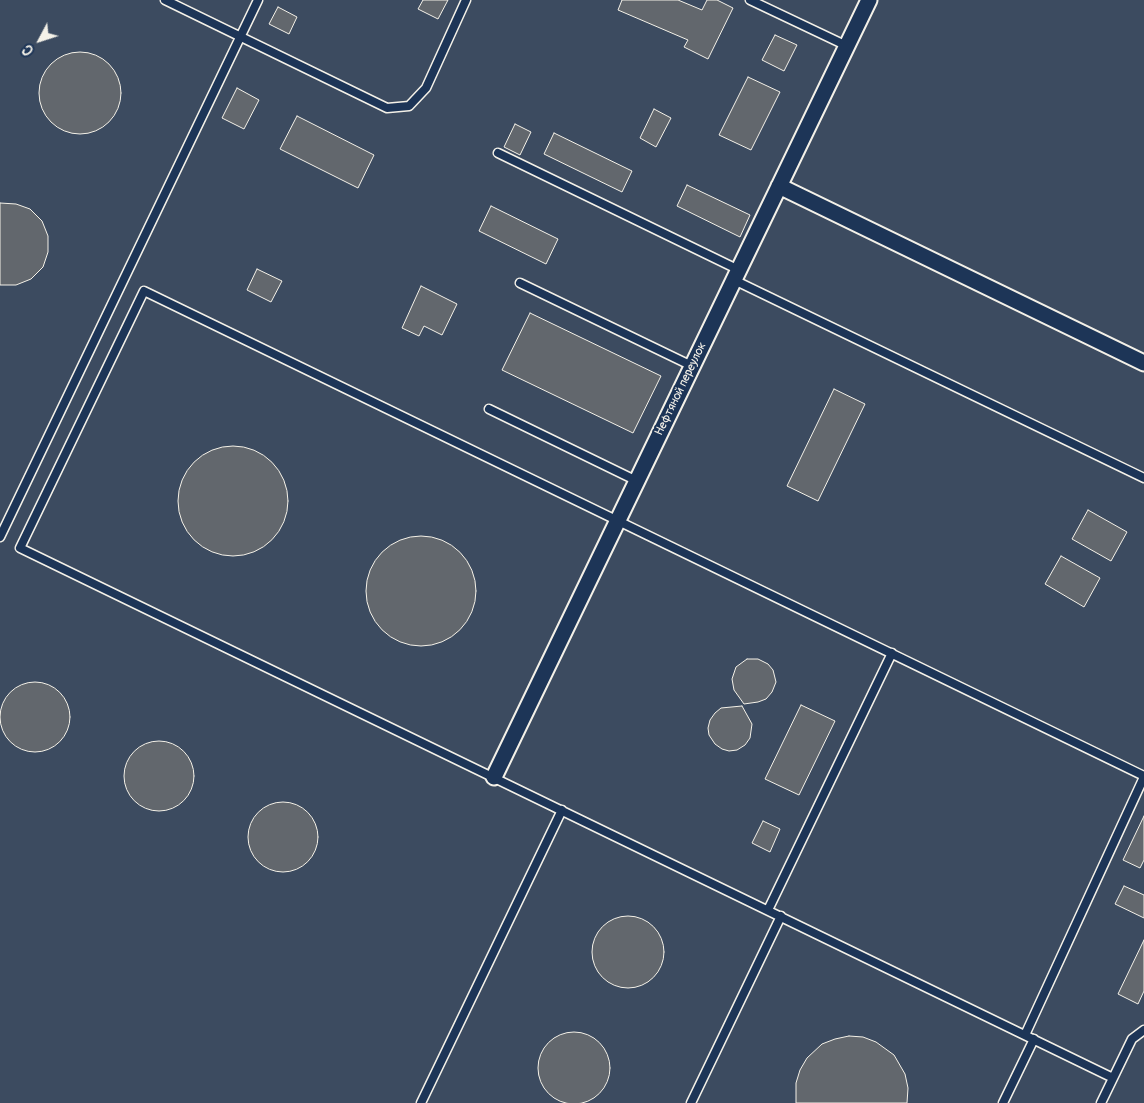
<!DOCTYPE html>
<html>
<head>
<meta charset="utf-8">
<style>
  body { margin:0 }
  #map { position:relative; width:1144px; height:1103px; overflow:hidden; background:#2b3f5b; font-family:Pangolin,sans-serif }
  canvas { display:block }
  .north { position:absolute; left:15px; top:15px; width:50px; height:50px; -webkit-text-stroke:4px #1d3557; paint-order:stroke; rotate:230deg; font-size:14px; font-weight:700; line-height:20px; text-align:center; color:#f4f1e8 }
  .north::after { content:''; display:block; margin:auto; width:18px; height:22px; background:#f4f1e8; clip-path:polygon(50% 0,100% 100%,50% 72%,0 100%) }
</style>
</head>
<body>
<div id="map">
<canvas width="1144" height="1103"></canvas>
<div class="north">С</div>
</div>
<script>
const ctx = document.querySelector('canvas').getContext('2d');
ctx.lineJoin = 'round';
function fillPath(path, color) {
  ctx.fillStyle = color;
  ctx.fill(path, 'evenodd');
}
function shape(rows) {
  const path = new Path2D();
  for (const r of rows) {
    if (r.length === 3) {
      path.moveTo(r[0] + r[2], r[1]);
      path.arc(r[0], r[1], r[2], 0, 2 * Math.PI);
      continue;
    }
    path.moveTo(r[0], r[1]);
    for (let i = 2; i < r.length; i += 2) path.lineTo(r[i], r[i + 1]);
  }
  return path;
}
function stroke(path, color, width, dash) {
  ctx.strokeStyle = color;
  ctx.lineWidth = width;
  ctx.lineCap = dash ? 'butt' : 'round';
  ctx.setLineDash(dash || []);
  ctx.stroke(path);
}
function write(font, color, halo, rows, align = 'center') {
  ctx.font = font + ' Pangolin,sans-serif';
  ctx.lineWidth = 4;
  ctx.setLineDash([]);
  ctx.textBaseline = 'middle';
  ctx.strokeStyle = halo;
  ctx.fillStyle = color;
  for (const [text, x, y, turn = 0] of rows) {
    ctx.save();
    ctx.translate(x, y);
    ctx.rotate((+turn || 0) * Math.PI / 180);
    ctx.textAlign = isNaN(turn) ? turn : align;
    if (halo) ctx.strokeText(text, 0, 0);
    ctx.fillText(text, 0, 0);
    ctx.restore();
  }
}
fillPath(shape([
  [0,0,1144,0,1144,1103,0,1103]
]), '#3c4b60');
const building = shape([
  [423,0,448,0,438,19,418,9,423,0],
  [622,0,678,0,702,10,707,0,717,0,733,8,708,59,684,47,688,40,618,10,622,0],
  [278,7,297,17,289,34,269,24,278,7],
  [775,35,797,45,784,71,762,60,775,35],
  [80,93,41],
  [748,77,780,92,751,150,719,135,748,77],
  [237,88,259,100,244,129,222,118,237,88],
  [654,109,671,118,656,147,640,138,654,109],
  [297,116,374,155,358,188,280,149,297,116],
  [515,124,531,132,520,155,504,147,515,124],
  [554,133,632,171,622,192,544,154,554,133],
  [687,185,750,215,740,237,677,206,687,185],
  [0,203,16,204,30,209,42,221,48,236,48,252,43,267,31,279,16,285,0,285,0,203],
  [491,206,558,239,546,264,479,231,491,206],
  [257,269,282,281,271,302,247,290,257,269],
  [421,286,457,304,442,335,424,326,419,336,402,328,421,286],
  [530,313,661,376,633,433,502,370,530,313],
  [834,389,865,404,818,501,787,486,834,389],
  [233,501,55],
  [1088,510,1127,532,1111,561,1072,539,1088,510],
  [421,591,55],
  [1061,556,1100,578,1084,607,1045,584,1061,556],
  [747,659,758,659,768,664,773,670,776,682,772,692,766,699,758,702,744,704,734,690,732,679,736,667,747,659],
  [35,717,35],
  [801,705,835,721,799,795,765,779,801,705],
  [742,706,752,724,750,738,745,745,737,750,729,751,722,749,715,744,709,735,708,728,710,720,715,713,721,708,742,706],
  [159,776,35],
  [283,837,35],
  [1144,816,1144,860,1140,868,1123,860,1144,816],
  [763,821,780,829,770,852,752,843,763,821],
  [1124,886,1144,895,1144,918,1115,904,1124,886],
  [628,952,36],
  [1144,940,1144,991,1138,1004,1118,994,1144,940],
  [574,1068,36],
  [849,1036,863,1037,876,1042,894,1055,905,1074,908,1088,907,1103,796,1103,796,1083,800,1070,807,1058,822,1044,835,1039,849,1036]
]);
fillPath(building, '#62676d');
stroke(building, '#f4f1e8', 1);
const service = shape([
  [165,0,387,108,409,106,426,88,466,0],
  [750,0,847,46],
  [498,153,739,270],
  [734,280,1144,478],
  [520,283,692,366],
  [489,409,637,481],
  [0,537,258,0],
  [768,910,892,653],
  [1025,1035,1144,777],
  [1113,1078,20,548,144,291,1144,776],
  [421,1103,562,810],
  [691,1103,781,916],
  [1003,1103,1034,1039],
  [1101,1103,1132,1039,1144,1030]
]);
const minor = shape([
  [779,186,1144,363],
  [494,777,869,0]
]);
stroke(service, '#f4f1e8', 11);
stroke(minor, '#f4f1e8', 19);
stroke(service, '#1d3557', 8);
stroke(minor, '#1d3557', 15);
write('12px', '#f4f1e8', '#1d3557', [
  ["Нефтяной переулок",681,389,-64]
]);
</script>
</body>
</html>
